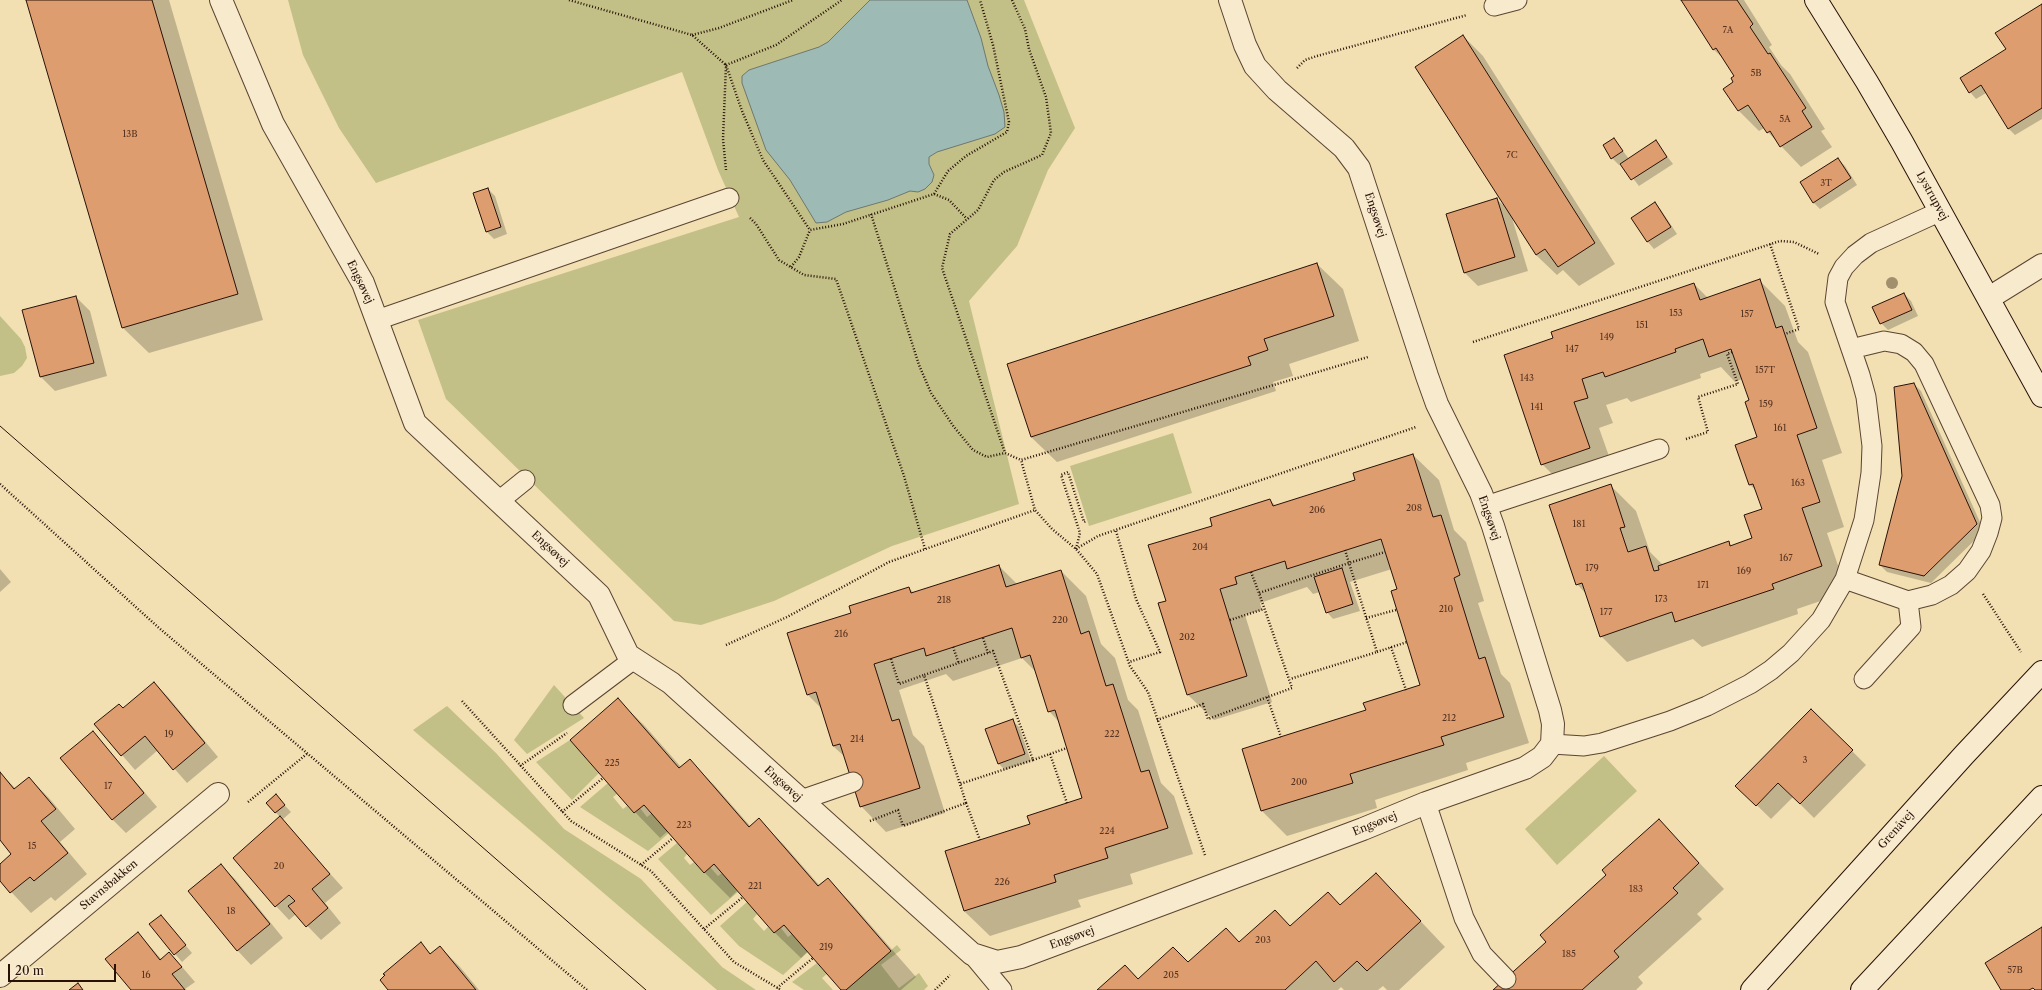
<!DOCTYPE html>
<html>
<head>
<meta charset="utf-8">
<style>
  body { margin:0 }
  #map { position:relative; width:2042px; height:990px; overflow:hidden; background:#f2dfb2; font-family:"Libre Caslon Text",serif }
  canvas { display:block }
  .scale { position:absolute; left:8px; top:964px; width:108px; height:18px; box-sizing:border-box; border:2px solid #291107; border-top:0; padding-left:5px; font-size:12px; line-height:14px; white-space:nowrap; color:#291107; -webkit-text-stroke:3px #f7eacd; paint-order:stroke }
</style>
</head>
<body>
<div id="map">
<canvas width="2042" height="990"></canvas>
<div class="scale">20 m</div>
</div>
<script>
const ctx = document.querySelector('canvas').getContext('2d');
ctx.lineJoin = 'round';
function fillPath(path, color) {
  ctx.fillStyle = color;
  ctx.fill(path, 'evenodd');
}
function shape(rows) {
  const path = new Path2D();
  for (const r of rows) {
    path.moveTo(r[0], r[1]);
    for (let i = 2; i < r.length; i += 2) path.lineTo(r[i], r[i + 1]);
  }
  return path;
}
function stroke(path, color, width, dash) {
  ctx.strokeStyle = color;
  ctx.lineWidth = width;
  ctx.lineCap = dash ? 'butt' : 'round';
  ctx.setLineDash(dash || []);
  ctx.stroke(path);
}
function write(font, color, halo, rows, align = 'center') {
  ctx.font = font + ' "Libre Caslon Text",serif';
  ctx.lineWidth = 4;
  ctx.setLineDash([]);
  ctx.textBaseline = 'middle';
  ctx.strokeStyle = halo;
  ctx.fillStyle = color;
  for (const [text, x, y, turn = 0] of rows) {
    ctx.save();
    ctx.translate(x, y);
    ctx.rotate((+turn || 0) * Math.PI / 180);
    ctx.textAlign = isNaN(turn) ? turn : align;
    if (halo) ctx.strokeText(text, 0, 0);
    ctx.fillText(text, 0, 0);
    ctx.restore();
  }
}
fillPath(shape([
  [288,0,1024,0,1075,128,1048,170,1017,246,969,301,1019,504,892,546,774,601,701,625,674,621,446,399,418,320,739,217,718,170,682,72,376,183,339,128,303,55],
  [0,316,21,339,25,347,27,358,22,366,14,373,0,376],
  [1173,433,1192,493,1089,526,1070,466],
  [554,685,584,718,527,754,514,740],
  [447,706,496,753,564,829,641,879,722,967,756,990,717,990,413,730],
  [570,740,599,773,572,800,536,762],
  [1604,756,1637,791,1557,865,1525,829],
  [608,783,617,794,613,797,623,809,627,806,634,813,640,808,647,817,652,813,669,833,648,851,580,807],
  [677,843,687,854,684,858,690,865,694,862,704,873,710,867,718,876,722,873,738,892,711,915,658,859],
  [747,902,757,914,753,919,764,931,768,927,774,933,781,928,788,937,792,934,808,952,783,975,739,946,720,926],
  [897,945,901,950,881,965,899,988,919,973,928,986,924,990,846,990],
  [817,963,827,974,822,978,833,990,804,990,792,982]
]), '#c2c087');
const water = shape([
  [870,0,967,0,981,38,988,66,999,95,1004,112,1005,127,995,134,937,152,929,157,929,164,934,175,932,182,925,189,918,192,910,191,888,200,846,212,827,222,816,223,790,180,766,150,742,83,742,76,749,70,819,47,828,42,870,0]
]);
fillPath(water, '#9dbbb4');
stroke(water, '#6f776f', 1);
fillPath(shape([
  [27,0,169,0,263,320,149,353,123,328],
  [1682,0,1744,0,1772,45,1769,47,1781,65,1790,74,1825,129,1821,131,1832,147,1801,167,1764,128,1759,131,1739,111,1724,89,1734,82,1736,76,1727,62,1714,50],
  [2042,5,2042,119,2015,135,2008,128,1986,93,1976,99,1970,92,2007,50],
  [1463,36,1483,56,1615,264,1579,286,1563,270,1557,275,1536,255,1512,218,1528,271,1478,286,1464,272,1497,200,1506,207],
  [1614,139,1629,159,1656,142,1673,164,1639,186,1621,163,1619,165,1612,158],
  [1838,159,1845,166,1857,185,1820,209,1813,202],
  [488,189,495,196,507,234,494,239,487,232],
  [1655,203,1661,210,1677,234,1654,249,1648,242,1632,218],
  [1317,264,1343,289,1359,341,1289,364,1293,376,1273,382,1276,391,1057,462,1031,437],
  [1760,281,1785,306,1798,342,1808,352,1842,453,1822,460,1844,527,1827,533,1847,592,1797,609,1798,614,1702,647,1693,639,1627,662,1601,636,1587,595,1577,584,1610,485,1636,511,1650,552,1663,565,1728,542,1732,546,1753,539,1763,510,1758,492,1750,485,1736,446,1758,438,1750,401,1742,379,1735,382,1721,367,1700,374,1701,378,1631,402,1627,398,1606,405,1613,423,1599,428,1615,473,1568,490,1542,464,1554,339,1694,284,1708,298],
  [1904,294,1911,301,1918,316,1888,330,1881,323],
  [76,297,90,311,107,376,55,391,41,377,23,311],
  [1914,384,1921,391,1984,531,1931,583,1887,572,1880,565,1903,476],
  [1413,455,1439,480,1454,530,1466,542,1484,601,1478,603,1501,674,1510,683,1529,743,1466,763,1468,770,1375,800,1377,808,1287,836,1262,811,1243,750,1367,711,1421,686,1392,569,1350,582,1360,611,1333,619,1327,612,1320,592,1313,594,1307,587,1260,603,1262,610,1245,615,1272,702,1214,720,1188,695,1167,601,1213,526,1270,500,1276,506,1357,481],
  [999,566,1017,584,1061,571,1086,596,1101,644,1115,658,1128,700,1138,710,1161,783,1174,796,1193,854,1130,874,1133,884,1078,900,1081,907,990,936,964,911,1031,825,1083,799,1059,722,1049,711,1037,673,1022,658,953,681,946,674,899,690,913,735,924,746,945,813,886,832,861,806,846,758,833,746,822,709,807,694,853,614,909,588,914,593],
  [0,569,11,582,0,592],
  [154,683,168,697,218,757,187,783,158,750,135,770,96,725,123,709],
  [618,700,644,725,681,767,689,760,715,786,751,827,759,820,784,845,820,886,828,879,853,905,916,977,901,990,842,990,808,951,801,958,775,933,738,890,730,898,704,872,668,831,660,838,635,812],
  [1811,710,1866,765,1814,818,1793,797,1771,819,1737,786],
  [1012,720,1019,727,1031,761,1005,770,998,763],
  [92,733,106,747,157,807,126,833,112,819],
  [0,773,16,789,29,778,49,798,75,829,60,842,87,874,55,901,51,897,31,913,0,880,0,865,13,854,0,839],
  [276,796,291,812,282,820,343,888,325,903,341,923,321,940,296,914,289,920,276,906,280,817,267,803],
  [1659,820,1724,889,1697,914,1702,919,1638,977,1643,983,1636,990,1494,990,1548,942],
  [221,866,235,879,283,938,251,965,238,951,190,892],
  [1376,874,1445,947,1399,990,1387,990,1383,986,1378,990,1344,990,1341,987,1338,990,1099,990,1139,980,1188,963,1239,943,1290,927,1340,906],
  [161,916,192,953,182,962,150,924],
  [138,933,162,960,169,954,183,968,195,982,185,989,187,990,132,990],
  [421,944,432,955,440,947,460,967,479,990,390,990,386,976]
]), '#0003');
const building = shape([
  [26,0,152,0,238,294,122,328,26,0],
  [1681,0,1737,0,1753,24,1750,27,1768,54,1770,53,1806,108,1802,111,1812,127,1780,147,1770,131,1767,133,1748,105,1738,111,1723,89,1733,82,1731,78,1734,76,1716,48,1713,50,1681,0],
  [2042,4,2042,108,2008,129,1981,85,1969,93,1960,78,2006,49,1995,33,2042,4],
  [1463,35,1595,243,1558,267,1545,249,1536,255,1415,67,1463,35],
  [1614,138,1623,151,1611,159,1603,145,1614,138],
  [1656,140,1667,157,1631,180,1620,164,1656,140],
  [1838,158,1851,178,1813,203,1800,182,1838,158],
  [488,188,501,227,486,232,473,193,488,188],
  [1497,198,1515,257,1464,273,1446,214,1497,198],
  [1655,202,1671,227,1647,242,1631,218,1655,202],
  [1317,263,1334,316,1264,339,1268,350,1248,357,1251,365,1031,437,1007,364,1317,263],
  [1760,279,1776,328,1782,326,1817,428,1797,435,1820,502,1802,508,1822,566,1772,584,1774,589,1675,622,1672,612,1600,637,1582,583,1576,585,1549,505,1611,484,1625,527,1620,528,1628,552,1646,546,1654,571,1659,570,1658,566,1729,541,1730,546,1752,538,1744,515,1762,509,1753,484,1749,485,1735,445,1757,437,1745,402,1749,400,1732,352,1731,349,1709,357,1703,339,1675,349,1676,352,1605,377,1603,372,1582,379,1588,398,1574,402,1590,448,1541,465,1504,355,1553,338,1551,332,1694,283,1700,300,1760,279],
  [1904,293,1912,310,1880,324,1872,307,1904,293],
  [76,296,94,363,40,377,22,310,76,296],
  [1914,383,1977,524,1924,576,1879,565,1902,476,1894,387,1914,383],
  [1413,454,1433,517,1441,515,1460,575,1454,578,1479,659,1485,657,1504,717,1441,737,1444,745,1350,774,1353,783,1261,811,1242,749,1366,710,1363,703,1420,685,1391,591,1397,589,1381,539,1287,569,1285,561,1235,577,1237,584,1220,589,1247,676,1187,695,1158,603,1166,601,1148,545,1212,526,1210,518,1270,499,1273,506,1355,480,1353,473,1413,454],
  [999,565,1006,587,1061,570,1081,634,1089,631,1106,686,1113,684,1141,772,1149,770,1168,828,1105,848,1108,858,1054,875,1056,882,964,911,945,851,1030,824,1027,816,1082,798,1055,710,1048,712,1030,655,1021,658,1012,628,926,656,924,648,874,664,892,721,899,719,920,788,860,807,840,744,833,746,816,692,807,695,787,633,851,613,849,606,909,587,911,593,999,565],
  [1342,568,1353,604,1326,613,1314,577,1342,568],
  [154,682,205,743,173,770,145,736,121,756,94,724,119,704,123,708,154,682],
  [618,698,679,768,690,759,749,827,759,818,818,886,828,878,891,951,846,990,841,990,784,925,774,933,714,864,704,873,644,805,634,813,570,740,618,698],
  [1811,709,1853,750,1800,804,1778,783,1756,806,1735,786,1811,709],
  [1013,719,1025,754,998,764,985,729,1013,719],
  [93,731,144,793,112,820,60,758,93,731],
  [0,772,14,789,29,777,56,809,41,821,68,853,34,881,30,877,10,893,0,881,0,864,11,854,0,840,0,772],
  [276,794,285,805,275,813,266,803,276,794],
  [280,816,330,874,312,889,328,908,306,927,288,906,295,901,289,895,275,907,233,858,280,816],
  [1659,819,1699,863,1673,888,1678,893,1614,951,1619,957,1582,990,1493,990,1546,942,1540,935,1606,875,1602,870,1659,819],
  [221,864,270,924,237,951,188,891,221,864],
  [1376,873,1421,921,1367,971,1357,961,1334,982,1316,961,1285,990,1097,990,1125,965,1138,979,1173,947,1188,962,1226,928,1239,942,1275,910,1290,926,1328,892,1340,905,1376,873],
  [161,915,186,945,174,955,149,924,161,915],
  [2042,927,2042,990,2035,990,2033,988,2029,990,2001,990,1985,963,2042,927],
  [138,932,160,960,169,952,182,967,172,974,185,990,131,990,105,959,138,932],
  [421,942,430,954,440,946,476,990,388,990,380,980,385,975,383,974,421,942],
  [78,983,83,990,69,990,78,983]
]);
fillPath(building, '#de9d6e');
stroke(building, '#291107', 1);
const lane = shape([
  [1494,6,1517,0],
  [377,320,729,198],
  [1851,349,1884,341,1901,344,1914,352,1924,364,1990,505,1992,518,1988,533,1981,551,1967,571,1951,585,1932,595,1908,601],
  [499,501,525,480],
  [1486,506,1659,449],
  [1845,579,1908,601,1911,627,1864,679],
  [573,705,634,659],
  [1552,744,1584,746,1602,743,1670,721,1707,706,1750,684,1771,670,1791,653,1821,620,1845,579,1864,520,1871,473,1872,446,1866,397,1860,375,1835,302,1838,278,1844,267,1855,255,1871,243,1941,211],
  [801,800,853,782],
  [1426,803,1464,918,1482,954,1506,979],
  [972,954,1002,990]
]);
const street = shape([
  [221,0,273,124,363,283,415,423,599,595,628,655,671,683,972,954,997,962,1021,957,1363,829,1426,803,1525,768,1542,757,1552,744,1553,724,1550,710,1493,526,1481,493,1437,404,1427,376,1359,168,1344,148,1277,90,1255,66,1245,45,1230,0],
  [1989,298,2042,265],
  [0,976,218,794]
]);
const secondary = shape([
  [1816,0,1867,82,1902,142,2042,396],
  [1752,990,1964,755,2042,672],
  [1862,990,2042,797]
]);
stroke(lane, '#5b4432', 21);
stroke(street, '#5b4432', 24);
stroke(secondary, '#291107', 24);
stroke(shape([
  [569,0,692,35,726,65,742,111,763,160,810,230,843,224,934,194,949,200,967,219],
  [1012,0,1025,29,1029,49,1046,97,1051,133,1042,155,1004,172,994,180,978,210,950,234,942,268,1005,453,1021,460],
  [692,35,719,28,793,0],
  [1297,68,1305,60,1317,56,1467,15],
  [726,170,723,139,726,65,776,45,842,0],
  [934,194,948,171,966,156,1007,132,1009,122,993,45,980,0],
  [871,214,919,365,931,393,954,427,973,450,987,457,1005,453],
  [750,218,756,224,779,260,804,275,836,279,904,476,925,549],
  [1770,244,1799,329,1785,334],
  [791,267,799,257,810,230],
  [1473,342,1780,241,1794,242,1819,254],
  [1686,439,1708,432,1698,397,1738,384,1727,354,1732,352],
  [0,484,159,628,587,990],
  [1116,531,1136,599,1160,652,1129,662],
  [1076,549,1098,536,1416,427],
  [1076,549,1080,533,1061,475,1068,472,1084,522,1087,521],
  [1345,550,1349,563,1385,552],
  [1251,572,1259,593],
  [1983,594,2021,652],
  [1366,618,1396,610],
  [1230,620,1264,609],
  [983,638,988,653],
  [726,645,787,617,889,562,1035,510],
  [953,647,959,664],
  [1391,647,1406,690],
  [1377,652,1407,642],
  [891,659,899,684,924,675],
  [1267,697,1281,737],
  [462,701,571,821,651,871,734,962,781,990],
  [1157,720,1203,704,1208,719,1292,688,1259,593,1349,563,1377,652,1290,679],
  [1050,754,1067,803],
  [1033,760,1067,748],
  [520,766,567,733],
  [248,802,308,753],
  [966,803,980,840],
  [562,812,603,778],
  [870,821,898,810,903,826,966,803,960,784,924,675,993,651,1033,760,960,784],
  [1205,855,1148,692,1130,666,1097,574,1076,549,1052,529,1035,510,1021,460,1368,357],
  [641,865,673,838],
  [704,929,743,897],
  [777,988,813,958],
  [935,990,950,975]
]), '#291107', 2.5, [1, 2]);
stroke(lane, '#f7eacd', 19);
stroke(street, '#f7eacd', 22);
stroke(secondary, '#f7eacd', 22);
stroke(shape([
  [0,426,646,990]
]), '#291107', 1);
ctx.fillStyle = '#a18f6d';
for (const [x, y] of [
  [1892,283]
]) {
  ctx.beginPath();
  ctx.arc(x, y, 6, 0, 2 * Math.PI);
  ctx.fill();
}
write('9px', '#563421', null, [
  ["7A",1728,30],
  ["5B",1756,73],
  ["5A",1785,119],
  ["13B",130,134],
  ["7C",1512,155],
  ["3T",1826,183],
  ["153",1676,313],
  ["157",1747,314],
  ["151",1642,325],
  ["149",1607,337],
  ["147",1572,349],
  ["157T",1765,370],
  ["143",1527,378],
  ["159",1766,404],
  ["141",1537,407],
  ["161",1780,428],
  ["163",1798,483],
  ["208",1414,508],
  ["206",1317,510],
  ["181",1579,524],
  ["204",1200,547],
  ["167",1786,558],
  ["179",1592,568],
  ["169",1744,571],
  ["171",1703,585],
  ["173",1661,599],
  ["218",944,600],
  ["210",1446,609],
  ["177",1606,612],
  ["220",1060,620],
  ["216",841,634],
  ["202",1187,637],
  ["212",1449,718],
  ["19",169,734],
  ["222",1112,734],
  ["214",857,739],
  ["3",1805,760],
  ["225",612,763],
  ["200",1299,782],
  ["17",108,786],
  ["223",684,825],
  ["224",1107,831],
  ["15",32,846],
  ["20",279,866],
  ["226",1002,882],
  ["221",755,886],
  ["183",1636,889],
  ["18",231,911],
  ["203",1263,940],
  ["219",826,947],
  ["185",1569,954],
  ["57B",2015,970],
  ["16",146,975],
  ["205",1171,975]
]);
write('11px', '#291107', '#f7eacd', [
  ["Lystrupvej",1932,196,61],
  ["Engsøvej",1375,215,72],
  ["Engsøvej",360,282,64],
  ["Engsøvej",1489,518,71],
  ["Engsøvej",550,549,43],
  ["Engsøvej",783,784,42],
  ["Engsøvej",1375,824,-22],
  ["Grenåvej",1896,830,-48],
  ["Stavnsbakken",109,885,-40],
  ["Engsøvej",1072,938,-20]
]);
</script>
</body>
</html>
